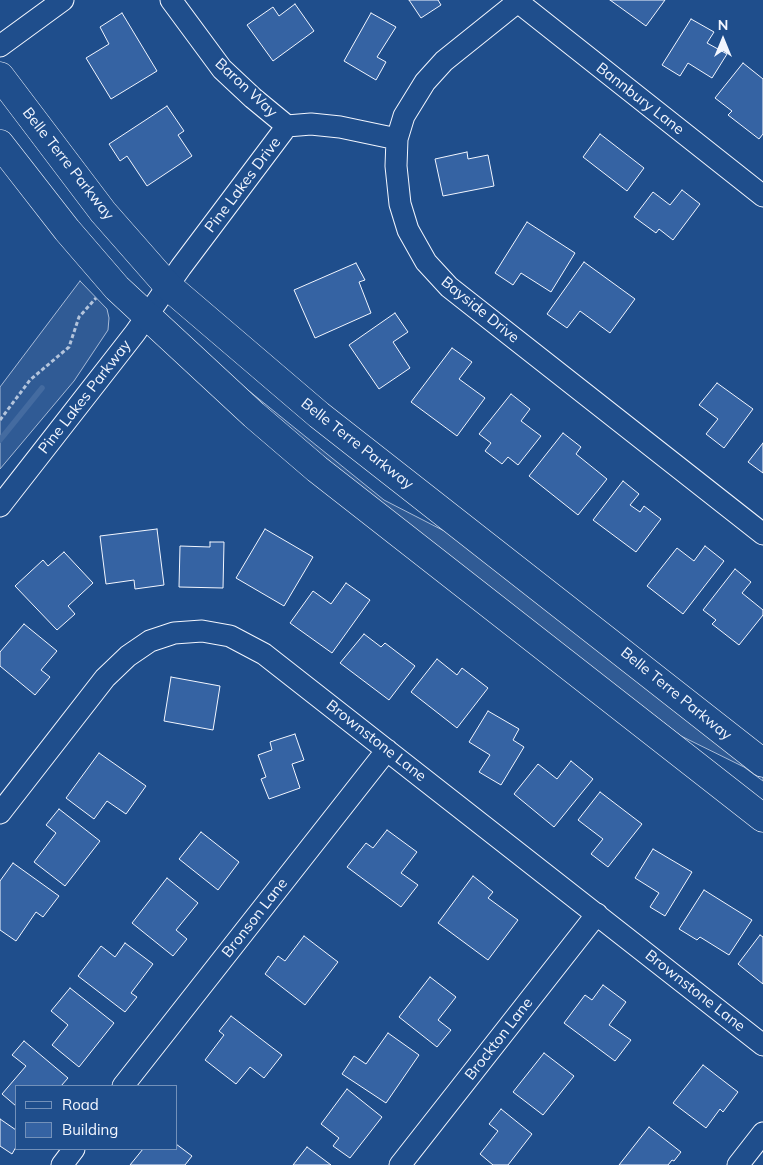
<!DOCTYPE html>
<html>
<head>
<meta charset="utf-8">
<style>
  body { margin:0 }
  #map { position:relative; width:763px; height:1165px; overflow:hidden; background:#1f4e8c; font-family:Mulish,sans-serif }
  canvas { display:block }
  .legend { position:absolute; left:15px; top:1085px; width:162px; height:65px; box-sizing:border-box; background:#1f4e8c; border:1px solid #7391ba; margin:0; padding:6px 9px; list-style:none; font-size:15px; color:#f2f6ff }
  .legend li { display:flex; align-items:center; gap:10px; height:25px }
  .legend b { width:25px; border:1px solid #7391ba }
  .north { position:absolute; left:698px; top:15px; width:50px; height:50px; -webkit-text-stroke:4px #1f4e8c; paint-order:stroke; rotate:0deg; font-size:14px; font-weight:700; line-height:20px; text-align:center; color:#f2f6ff }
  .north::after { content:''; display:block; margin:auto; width:18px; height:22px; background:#f2f6ff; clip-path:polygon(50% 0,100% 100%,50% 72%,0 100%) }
</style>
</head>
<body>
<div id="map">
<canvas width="763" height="1165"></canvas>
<ul class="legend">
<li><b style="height:6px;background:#1f4e8c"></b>Road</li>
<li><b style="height:14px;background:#3563a3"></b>Building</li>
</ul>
<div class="north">N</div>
</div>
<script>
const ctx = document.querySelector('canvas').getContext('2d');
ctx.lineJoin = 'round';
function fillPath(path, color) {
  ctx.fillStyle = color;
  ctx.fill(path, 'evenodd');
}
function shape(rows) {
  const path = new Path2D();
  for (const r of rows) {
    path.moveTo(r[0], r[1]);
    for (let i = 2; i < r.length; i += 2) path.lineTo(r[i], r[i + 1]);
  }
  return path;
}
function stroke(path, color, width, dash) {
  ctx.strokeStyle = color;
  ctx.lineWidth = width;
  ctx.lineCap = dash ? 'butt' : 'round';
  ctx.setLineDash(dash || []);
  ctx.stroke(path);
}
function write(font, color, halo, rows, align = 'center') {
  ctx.font = font + ' Mulish,sans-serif';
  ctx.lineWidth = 4;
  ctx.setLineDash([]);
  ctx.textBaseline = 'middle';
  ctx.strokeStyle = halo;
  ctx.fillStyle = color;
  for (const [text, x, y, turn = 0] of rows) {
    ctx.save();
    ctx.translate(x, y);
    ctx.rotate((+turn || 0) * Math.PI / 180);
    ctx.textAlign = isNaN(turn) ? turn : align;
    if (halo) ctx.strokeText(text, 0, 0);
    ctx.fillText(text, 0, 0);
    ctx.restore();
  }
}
const built = shape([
  [80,281,107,309,109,318,108,330,74,381,0,469,0,387,80,281],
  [228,374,384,500,456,537,763,777,763,781,744,767,681,736,408,525,226,377,228,374]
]);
fillPath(built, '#305b95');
stroke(built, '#a8bbd7', 1);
stroke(shape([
  [0,440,42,388]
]), '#446ba0', 5.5);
const building = shape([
  [409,0,438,0,441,5,421,18,409,0],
  [610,0,665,0,646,26,610,0],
  [295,4,314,31,273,61,247,25,273,7,279,16,295,4],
  [122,13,157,71,111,99,86,58,109,44,100,27,122,13],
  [371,13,396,27,377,57,386,62,376,80,344,61,371,13],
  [691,19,714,32,707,43,727,54,712,78,688,63,680,76,662,65,691,19],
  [743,63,763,79,763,134,759,139,728,115,732,111,715,98,743,63],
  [167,106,184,131,178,135,192,156,147,186,127,156,120,161,109,144,167,106],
  [600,134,644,168,627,191,583,157,600,134],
  [467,152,468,159,488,155,494,186,443,196,435,159,467,152],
  [682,190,700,204,673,240,659,229,656,233,634,217,653,192,670,205,682,190],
  [527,222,575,253,551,292,521,273,513,285,495,273,527,222],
  [584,262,635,299,610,333,580,311,567,328,547,314,584,262],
  [356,263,365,280,359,282,371,313,315,338,294,290,356,263],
  [395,313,408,332,393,342,410,368,379,389,349,345,395,313],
  [452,348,472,362,459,379,485,398,457,436,411,402,452,348],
  [717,383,753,409,724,448,706,434,718,419,699,405,717,383],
  [511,394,530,409,521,421,541,436,518,465,508,457,502,464,485,451,491,443,479,434,511,394],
  [563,433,581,447,576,454,607,479,578,515,529,476,563,433],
  [763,443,763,473,748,462,763,443],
  [623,481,639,494,630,505,640,512,644,506,661,519,636,552,593,520,623,481],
  [157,529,164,585,135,589,134,580,106,584,100,536,157,529],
  [265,529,313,557,284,606,236,578,265,529],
  [210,542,224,542,223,588,179,587,180,546,210,547,210,542],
  [705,546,724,561,683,614,647,586,677,548,694,561,705,546],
  [64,552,93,583,68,606,75,614,57,630,15,586,43,560,48,566,64,552],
  [735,569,751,582,742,593,763,610,763,615,739,645,712,624,716,620,703,610,735,569],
  [346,583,370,600,332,653,290,623,313,591,331,604,346,583],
  [24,624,57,651,41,670,50,677,35,695,0,666,0,652,24,624],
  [364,634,381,647,385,643,415,666,389,700,340,663,364,634],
  [437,659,457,675,462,668,488,688,457,728,411,692,437,659],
  [171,677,220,686,213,730,164,721,171,677],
  [488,711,519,729,513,740,524,747,501,785,479,772,490,755,469,742,488,711],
  [295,734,304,760,292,764,300,788,269,799,261,779,266,777,258,755,272,750,270,742,295,734],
  [99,753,146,786,126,814,107,801,94,819,66,798,99,753],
  [571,761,593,779,554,827,514,794,538,764,557,779,571,761],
  [600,792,642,824,608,867,591,854,603,839,578,820,600,792],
  [59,809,100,841,65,886,34,862,56,833,46,825,59,809],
  [387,830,417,852,401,873,418,885,401,907,347,867,366,843,373,848,387,830],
  [201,832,239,862,218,890,179,859,201,832],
  [653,849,692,872,665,916,650,907,659,893,635,878,653,849],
  [13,863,59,896,43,917,36,912,16,941,0,930,0,881,13,863],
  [473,876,493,892,488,898,518,920,488,960,438,923,473,876],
  [167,878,198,903,176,930,187,939,173,956,132,923,167,878],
  [704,890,752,920,729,955,700,937,697,940,679,929,704,890],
  [760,935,763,937,763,984,738,964,760,935],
  [304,936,338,962,305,1005,265,974,278,956,285,961,304,936],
  [125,943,153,964,131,993,137,997,125,1012,78,976,101,946,115,957,125,943],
  [430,977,456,997,438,1020,451,1030,437,1047,399,1017,430,977],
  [603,985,626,1002,609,1025,631,1040,615,1061,564,1023,585,995,592,1000,603,985],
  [70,988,114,1023,79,1067,52,1045,68,1025,51,1011,70,988],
  [231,1016,282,1055,264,1078,250,1067,236,1084,205,1060,224,1035,219,1031,231,1016],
  [388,1033,419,1055,386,1103,342,1074,354,1056,366,1064,388,1033],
  [24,1041,68,1078,61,1086,16,1086,16,1106,2,1094,26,1066,12,1055,24,1041],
  [544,1053,574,1076,543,1115,513,1092,544,1053],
  [703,1065,738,1092,723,1112,720,1109,706,1128,673,1103,703,1065],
  [347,1089,382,1117,350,1158,333,1146,339,1138,321,1124,347,1089],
  [501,1109,532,1134,508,1165,493,1165,480,1154,498,1131,489,1124,501,1109],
  [0,1119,16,1130,16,1147,12,1154,0,1146,0,1119],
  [649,1127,681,1152,674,1161,672,1160,668,1165,619,1165,649,1127],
  [176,1144,192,1156,185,1165,130,1165,143,1149,176,1149,176,1144],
  [307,1147,331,1165,293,1165,307,1147]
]);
fillPath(building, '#3563a3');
stroke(building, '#f2f6ff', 1);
const minor = shape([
  [171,0,222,69,253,98,287,126],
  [520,0,444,61,425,82,404,116,397,139,396,166,400,204,408,230,426,262,449,287,763,534],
  [518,2,763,196],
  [0,46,63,0],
  [0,506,135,333,181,267,287,126,311,124,340,127,397,139],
  [0,813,105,678,128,656,150,641,174,633,202,631,230,636,264,654,763,1045],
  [123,1086,387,750],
  [62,1165,74,1149],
  [400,1165,597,914],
  [738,1165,763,1133]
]);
const major = shape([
  [0,76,103,212,168,286,319,415,763,763],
  [0,144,67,230,117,288,254,415,317,469,763,818]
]);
stroke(minor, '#f2f6ff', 23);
stroke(major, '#f2f6ff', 29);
stroke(shape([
  [0,420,30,380,69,347,79,317,96,298]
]), '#b3c4dc', 3, [4, 2.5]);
stroke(minor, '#1f4e8c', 21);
stroke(major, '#1f4e8c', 28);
write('15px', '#f2f6ff', '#1f4e8c', [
  ["Baron Way",246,88,43],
  ["Bannbury Lane",640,99,38],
  ["Belle Terre Parkway",68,164,52],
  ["Pine Lakes Drive",243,185,-53],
  ["Bayside Drive",480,310,39],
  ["Pine Lakes Parkway",85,397,-52],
  ["Belle Terre Parkway",357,444,38],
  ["Belle Terre Parkway",676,694,39],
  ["Brownstone Lane",376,741,38],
  ["Bronson Lane",255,918,-52],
  ["Brownstone Lane",695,991,38],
  ["Brockton Lane",499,1039,-52]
]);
</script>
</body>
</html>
